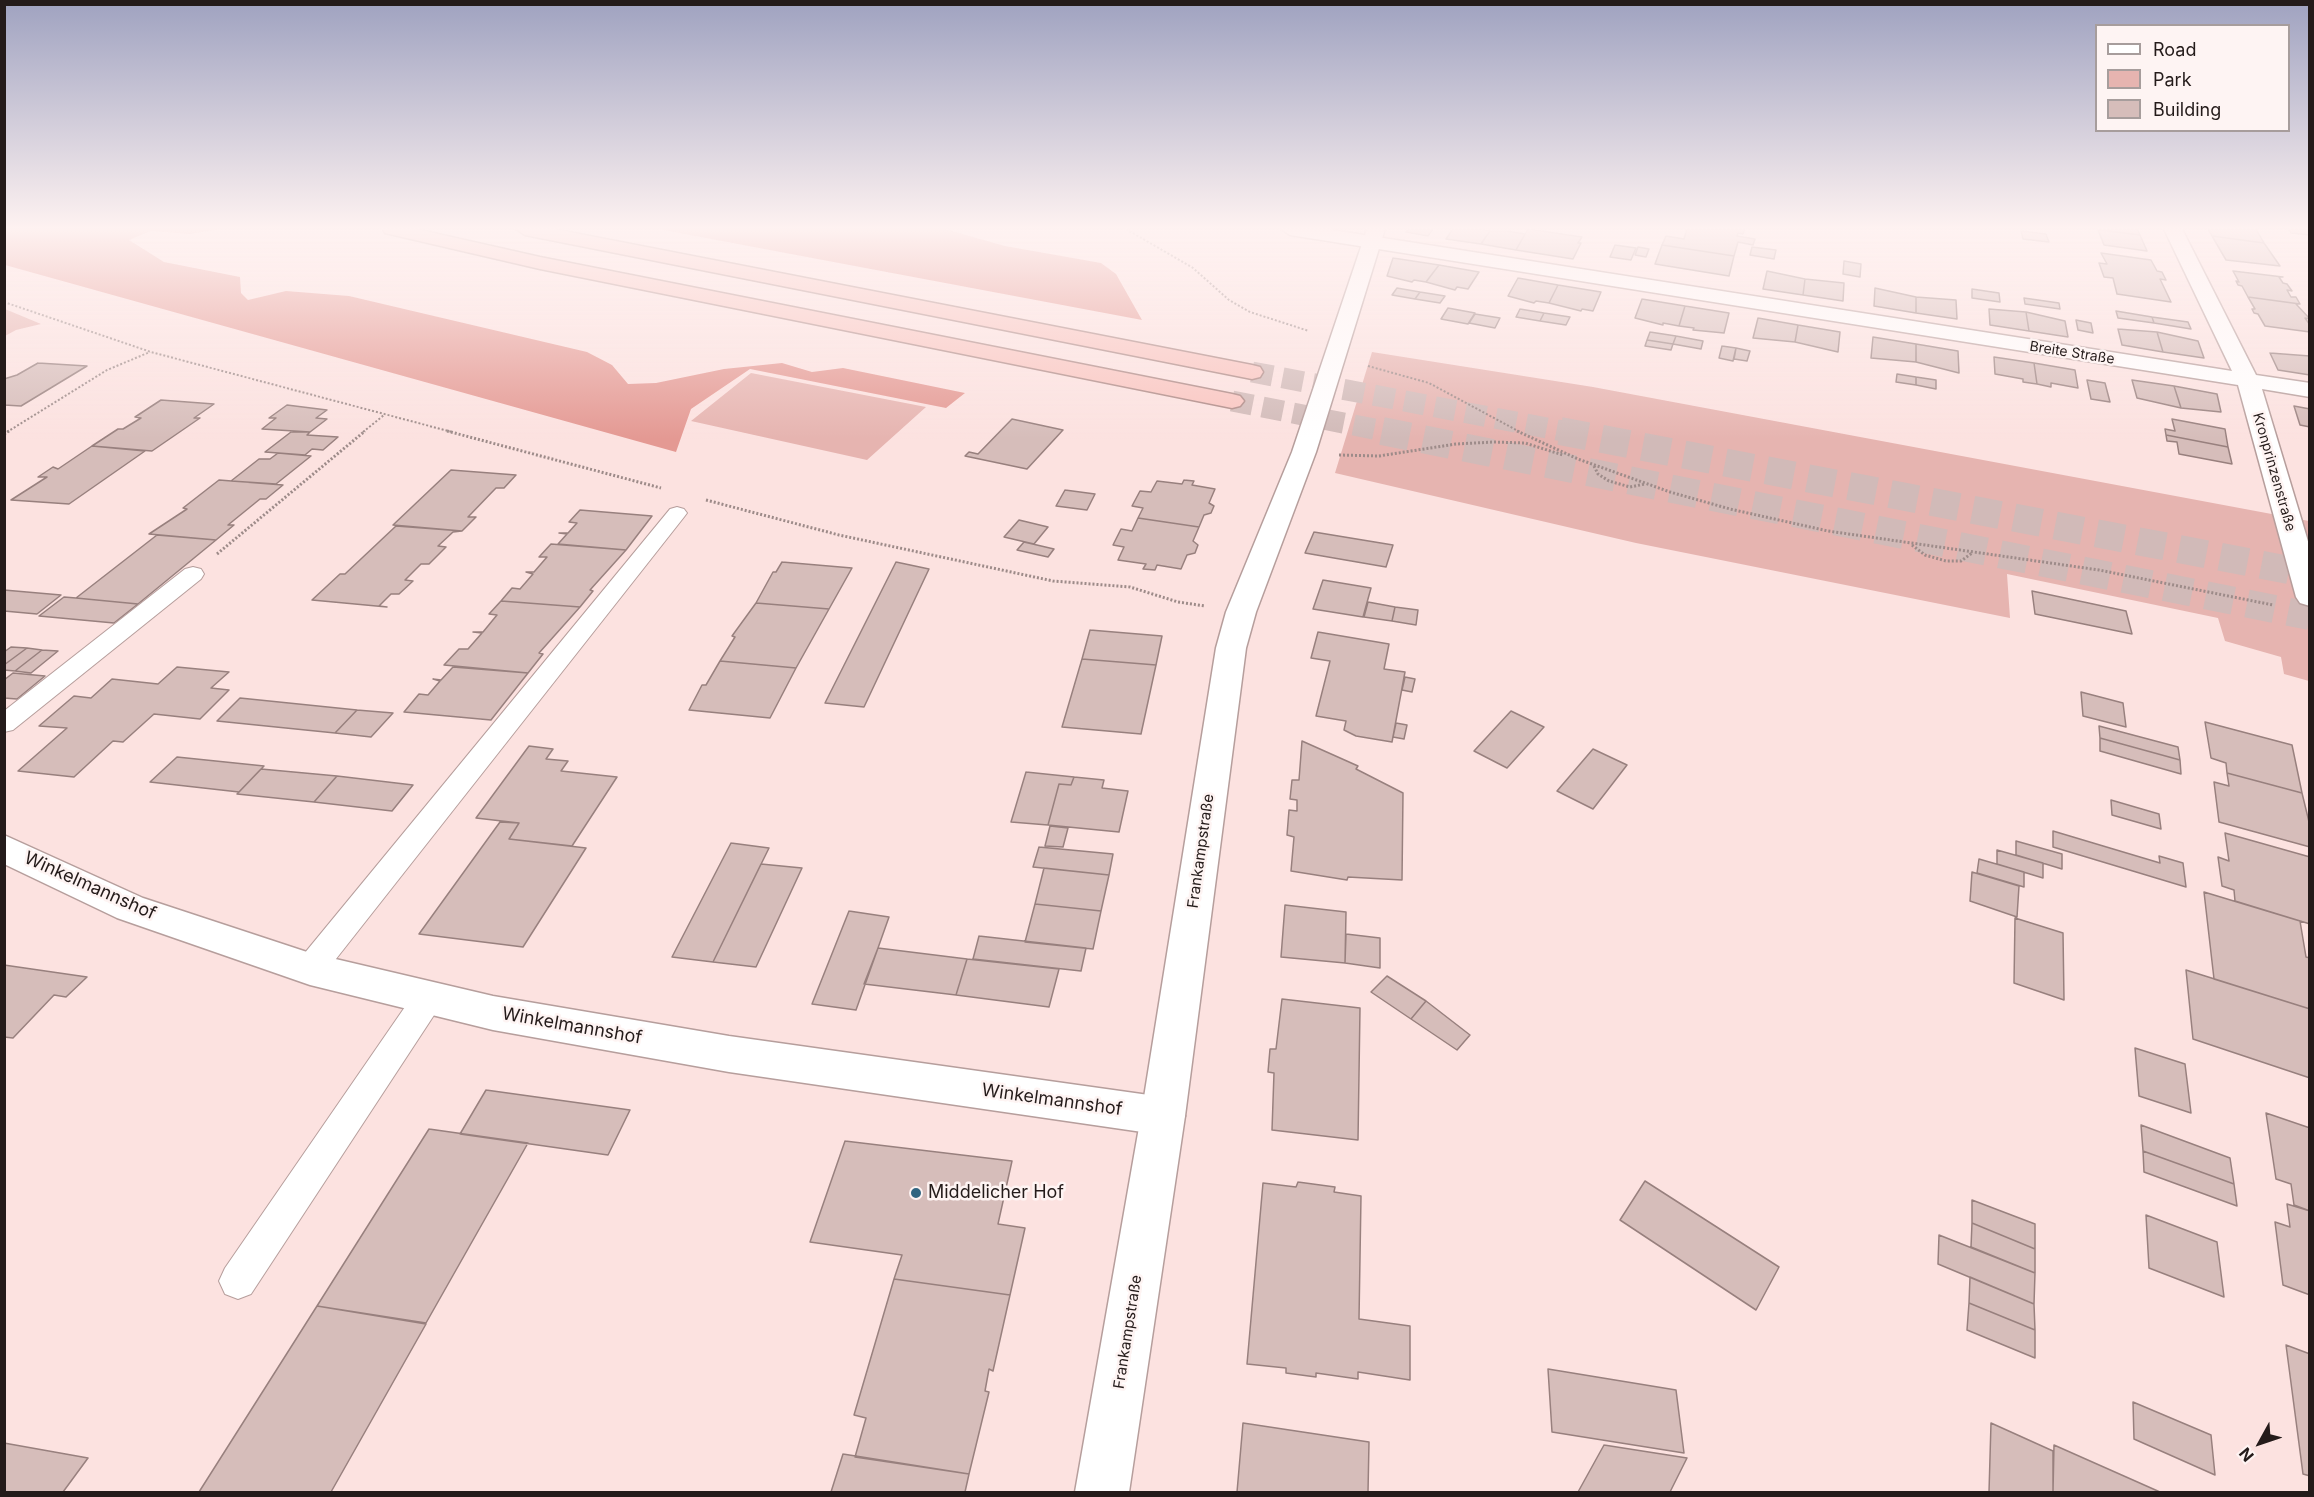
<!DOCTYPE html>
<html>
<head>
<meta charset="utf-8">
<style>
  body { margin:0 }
  #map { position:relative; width:2314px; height:1497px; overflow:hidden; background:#fce2e0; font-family:Inter,sans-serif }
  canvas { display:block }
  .frame { position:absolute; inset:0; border:6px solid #241b1a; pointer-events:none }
  .legend { position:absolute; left:2095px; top:24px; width:195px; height:108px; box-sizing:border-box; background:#fef4f3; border:2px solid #a79d9c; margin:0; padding:8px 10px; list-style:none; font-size:18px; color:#241b1a }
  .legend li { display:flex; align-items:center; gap:12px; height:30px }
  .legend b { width:30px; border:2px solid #a79d9c }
  .north { position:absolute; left:2230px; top:1413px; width:60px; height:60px; -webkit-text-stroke:4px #fef4f3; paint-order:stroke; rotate:230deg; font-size:16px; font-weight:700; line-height:24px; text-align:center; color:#241b1a }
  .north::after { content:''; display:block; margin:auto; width:21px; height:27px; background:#241b1a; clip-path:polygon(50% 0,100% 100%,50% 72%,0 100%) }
</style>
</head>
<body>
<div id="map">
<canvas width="2314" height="1497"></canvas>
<div class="frame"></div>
<ul class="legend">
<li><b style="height:8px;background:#fff"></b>Road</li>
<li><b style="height:16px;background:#e6b4b0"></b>Park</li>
<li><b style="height:16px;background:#d6bdba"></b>Building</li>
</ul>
<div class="north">N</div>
</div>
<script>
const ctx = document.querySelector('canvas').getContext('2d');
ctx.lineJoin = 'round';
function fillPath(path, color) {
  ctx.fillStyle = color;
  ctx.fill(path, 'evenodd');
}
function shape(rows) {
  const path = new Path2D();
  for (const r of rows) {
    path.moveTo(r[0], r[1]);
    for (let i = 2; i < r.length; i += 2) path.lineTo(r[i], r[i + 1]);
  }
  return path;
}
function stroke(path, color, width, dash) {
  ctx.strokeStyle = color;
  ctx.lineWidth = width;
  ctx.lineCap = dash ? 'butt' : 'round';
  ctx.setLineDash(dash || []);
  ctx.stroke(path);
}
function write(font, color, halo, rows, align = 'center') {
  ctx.font = font + ' Inter,sans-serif';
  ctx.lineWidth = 5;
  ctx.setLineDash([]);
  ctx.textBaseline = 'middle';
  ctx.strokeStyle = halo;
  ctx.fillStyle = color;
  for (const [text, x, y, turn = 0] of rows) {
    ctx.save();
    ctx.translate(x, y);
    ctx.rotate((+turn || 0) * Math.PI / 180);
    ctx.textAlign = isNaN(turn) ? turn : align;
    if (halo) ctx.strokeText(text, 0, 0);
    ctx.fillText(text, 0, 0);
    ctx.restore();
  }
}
fillPath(shape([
  [5,309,41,324,16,330,5,336],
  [1372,352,1593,387,2309,521,2309,681,2284,674,2281,657,2225,641,2218,618,2007,574,2010,618,1636,543,1335,473],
  [751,373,926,407,867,460,691,421]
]), '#e6b4b0');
fillPath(shape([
  [5,229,221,229,189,234,151,231,129,240,164,262,240,277,241,293,248,300,286,291,349,296,587,352,612,365,628,384,656,383,724,369,782,363,812,372,843,368,965,393,946,408,750,369,691,409,676,452,5,265],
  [658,229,945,229,1005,246,1101,263,1116,274,1142,320]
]), '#e49993');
const building = shape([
  [1409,229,1433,229,1428,236,1406,232,1409,229],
  [1453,229,1479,229,1490,231,1481,244,1446,239,1453,229],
  [1528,229,1582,237,1578,243,1581,243,1573,259,1516,250,1528,229],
  [1687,229,1745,229,1743,234,1738,233,1737,236,1755,239,1753,245,1738,242,1734,256,1662,245,1666,236,1684,239,1687,229],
  [2137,229,2140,235,2097,229,2137,229],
  [2208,229,2256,229,2264,243,2212,236,2208,229],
  [2289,229,2310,229,2310,235,2291,233,2289,229],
  [2098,230,2140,235,2147,251,2104,245,2098,230],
  [1490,231,1507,231,1525,234,1516,250,1481,244,1490,231],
  [2021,231,2046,234,2049,242,2023,239,2021,231],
  [2212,236,2264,243,2280,266,2226,260,2212,236],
  [1615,245,1636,248,1631,260,1610,257,1615,245],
  [1662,245,1734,256,1729,276,1655,264,1662,245],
  [1638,247,1649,249,1646,257,1635,255,1638,247],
  [1752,247,1776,250,1774,259,1750,255,1752,247],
  [2101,253,2151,260,2157,271,2162,272,2166,280,2160,279,2171,302,2117,294,2113,278,2104,277,2099,263,2107,264,2101,253],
  [1393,258,1439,265,1426,282,1414,280,1412,282,1387,276,1393,258],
  [1844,261,1861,264,1860,277,1843,274,1844,261],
  [1439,265,1479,272,1468,289,1457,287,1455,290,1426,282,1439,265],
  [1767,271,1805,279,1803,295,1763,289,1767,271],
  [2233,271,2283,277,2279,277,2283,283,2287,284,2292,291,2287,290,2291,297,2296,297,2300,304,2248,297,2242,286,2238,285,2236,281,2239,282,2233,271],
  [1518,278,1558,285,1549,303,1536,301,1534,303,1508,296,1518,278],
  [1805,279,1844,283,1843,301,1803,295,1805,279],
  [1558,285,1601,292,1593,311,1582,309,1581,311,1549,303,1558,285],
  [1397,288,1420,292,1415,299,1392,295,1397,288],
  [1875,288,1916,297,1916,313,1874,306,1875,288],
  [1972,289,1999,293,2000,302,1972,298,1972,289],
  [1420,292,1445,296,1440,303,1415,299,1420,292],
  [1916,297,1956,300,1957,319,1916,313,1916,297],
  [2248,297,2300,304,2296,304,2310,319,2305,318,2310,325,2310,332,2265,326,2258,314,2254,313,2252,309,2255,309,2248,297],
  [2024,298,2059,303,2060,309,2025,304,2024,298],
  [1642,299,1685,306,1679,326,1663,323,1663,325,1635,318,1642,299],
  [1685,306,1729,313,1724,333,1693,330,1694,328,1679,326,1685,306],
  [1448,308,1475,313,1468,324,1441,319,1448,308],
  [1520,309,1544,313,1540,321,1516,317,1520,309],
  [1989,309,2026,312,2029,331,1990,325,1989,309],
  [2116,311,2152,317,2154,323,2118,318,2116,311],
  [2026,312,2065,321,2068,337,2029,331,2026,312],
  [1544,313,1570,317,1566,325,1540,321,1544,313],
  [1475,314,1500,318,1495,328,1469,323,1475,314],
  [2152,317,2188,322,2191,329,2154,323,2152,317],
  [1758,318,1798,325,1795,342,1753,338,1758,318],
  [2076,320,2091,323,2093,333,2078,330,2076,320],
  [1798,325,1840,332,1838,352,1795,342,1798,325],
  [2118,329,2157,332,2163,352,2122,345,2118,329],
  [1650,332,1676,336,1673,344,1647,340,1650,332],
  [2157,332,2198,341,2204,358,2163,352,2157,332],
  [1676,336,1703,341,1701,349,1673,344,1676,336],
  [1873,337,1916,344,1916,362,1871,358,1873,337],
  [1647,340,1673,344,1671,350,1645,346,1647,340],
  [1916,344,1958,351,1959,373,1916,362,1916,344],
  [1722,346,1736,348,1733,361,1719,358,1722,346],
  [1736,348,1750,351,1747,361,1734,359,1736,348],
  [2270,353,2310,356,2310,375,2278,370,2270,353],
  [1994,357,2034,363,2037,384,2023,382,2023,379,1995,374,1994,357],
  [38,363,87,366,21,406,4,405,4,379,17,375,38,363],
  [2034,363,2075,370,2078,388,2051,383,2051,387,2037,384,2034,363],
  [1897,374,1916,377,1916,385,1896,382,1897,374],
  [1916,377,1936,380,1936,389,1916,385,1916,377],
  [2087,380,2105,383,2110,402,2091,399,2087,380],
  [2132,380,2174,386,2181,408,2137,398,2132,380],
  [2174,386,2217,394,2221,412,2181,408,2174,386],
  [161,400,214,404,194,418,200,418,152,451,92,446,118,429,123,429,141,418,135,417,161,400],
  [287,405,327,410,316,418,327,419,310,432,262,429,276,418,269,418,287,405],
  [2294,406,2310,409,2310,427,2300,425,2294,406],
  [1012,419,1063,430,1027,469,965,456,969,452,978,454,1012,419],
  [2172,419,2225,429,2228,447,2166,435,2165,429,2175,431,2172,419],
  [291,432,310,432,307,435,338,437,323,450,312,449,305,455,265,452,291,432],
  [2166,435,2228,447,2232,464,2179,454,2177,442,2167,441,2166,435],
  [92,446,145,451,69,504,11,500,47,477,38,477,53,467,58,469,92,446],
  [278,453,311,456,276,484,231,481,259,459,270,459,278,453],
  [451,470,516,475,504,488,496,488,468,517,476,517,462,531,393,525,451,470],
  [219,480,283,485,266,499,260,499,228,525,234,525,216,540,149,534,187,509,183,508,219,480],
  [1184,480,1194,481,1192,485,1215,489,1209,503,1214,506,1211,513,1204,515,1199,527,1138,518,1143,508,1132,506,1140,491,1151,492,1157,481,1182,484,1184,480],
  [1065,490,1095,494,1087,510,1056,506,1065,490],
  [580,510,652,516,626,550,558,544,567,534,559,533,568,533,577,523,569,522,580,510],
  [1138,518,1199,527,1193,541,1198,545,1195,553,1187,555,1181,569,1157,565,1155,570,1143,569,1146,564,1118,560,1124,547,1113,545,1121,529,1132,531,1138,518],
  [1019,520,1048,527,1034,544,1004,537,1019,520],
  [396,526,462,531,453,532,438,546,446,547,429,564,421,564,405,580,413,581,399,594,391,594,379,606,387,607,312,600,340,574,345,574,396,526],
  [1314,532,1393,545,1386,567,1305,553,1314,532],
  [157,535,216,540,138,604,76,598,157,535],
  [1024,542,1054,549,1048,557,1017,550,1024,542],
  [551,544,626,550,590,590,593,591,580,607,501,601,512,588,520,589,533,574,526,572,534,572,547,557,539,557,551,544],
  [782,562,852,568,829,609,756,603,773,572,776,572,782,562],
  [896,562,929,569,864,707,825,703,896,562],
  [1323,580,1371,588,1363,617,1313,609,1323,580],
  [4,590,61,595,37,614,4,611,4,590],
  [2032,591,2126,611,2132,634,2035,614,2032,591],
  [64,597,76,598,138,604,114,623,39,616,64,597],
  [501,601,580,607,539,653,543,654,528,673,444,665,459,649,468,649,482,633,473,632,483,632,497,615,489,614,501,601],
  [1368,602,1395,607,1392,621,1364,617,1368,602],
  [756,603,829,609,796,668,720,661,735,637,732,636,756,603],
  [1395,607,1418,610,1416,625,1392,621,1395,607],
  [1090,630,1162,636,1156,665,1082,659,1090,630],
  [1318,632,1389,644,1384,669,1405,672,1392,742,1356,736,1344,730,1346,721,1316,716,1330,661,1311,658,1318,632],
  [11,647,27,648,4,665,4,652,11,647],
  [27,648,42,650,15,671,4,670,4,665,27,648],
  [42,650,58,651,31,673,15,671,42,650],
  [1082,659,1156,665,1141,734,1062,727,1082,659],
  [720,661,796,668,770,718,689,710,702,685,706,685,720,661],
  [177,667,229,672,211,688,229,690,200,719,154,714,123,742,113,741,74,777,18,771,67,728,39,726,74,696,91,698,112,679,158,684,177,667],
  [453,667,528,673,491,720,404,712,419,694,428,695,440,681,433,679,441,680,453,667],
  [13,673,45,676,17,699,4,698,4,680,13,673],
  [1405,677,1415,679,1412,692,1402,690,1405,677],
  [2081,692,2123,703,2126,727,2083,716,2081,692],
  [240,698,357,710,335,733,217,721,240,698],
  [357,710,393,713,371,737,335,733,357,710],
  [1511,711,1544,727,1507,768,1474,751,1511,711],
  [2205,722,2292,745,2302,793,2227,773,2226,763,2211,758,2205,722],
  [1396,723,1407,725,1404,739,1393,737,1396,723],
  [2099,726,2178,747,2180,760,2100,738,2099,726],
  [2100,738,2180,760,2181,774,2100,751,2100,738],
  [1302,741,1358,766,1356,769,1403,793,1402,880,1348,877,1347,880,1291,871,1294,837,1287,835,1289,810,1297,811,1297,800,1290,799,1292,780,1299,780,1302,741],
  [529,746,553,749,546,759,568,761,561,771,617,777,572,846,509,839,519,823,476,818,529,746],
  [1593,749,1627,765,1593,809,1557,791,1593,749],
  [177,757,264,766,239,792,150,782,177,757],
  [261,769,337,776,314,802,237,794,261,769],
  [1026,772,1074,777,1071,785,1059,784,1048,825,1011,822,1026,772],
  [2227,773,2302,793,2310,826,2310,847,2219,822,2214,782,2229,786,2227,773],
  [337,776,413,785,392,811,314,802,337,776],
  [1074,777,1104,780,1102,788,1128,791,1119,832,1048,825,1059,784,1071,785,1074,777],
  [2111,800,2159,814,2161,829,2112,815,2111,800],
  [500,822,519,823,509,839,586,848,523,947,419,934,500,822],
  [1050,826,1068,828,1063,847,1045,846,1050,826],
  [2053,831,2160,863,2159,856,2183,863,2186,887,2053,847,2053,831],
  [2225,833,2310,857,2310,924,2235,901,2234,890,2222,886,2218,857,2229,861,2225,833],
  [2016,841,2062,854,2062,869,2016,855,2016,841],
  [731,843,769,848,713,962,672,957,731,843],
  [1039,847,1113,854,1109,875,1033,867,1039,847],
  [1997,850,2043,863,2043,878,1997,864,1997,850],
  [1979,859,2024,872,2024,887,1977,873,1979,859],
  [761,864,802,868,756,967,713,962,761,864],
  [1044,868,1109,875,1101,911,1035,904,1044,868],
  [1972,872,2019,886,2017,917,1970,901,1972,872],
  [2204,892,2300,921,2306,957,2310,958,2310,1009,2214,979,2204,892],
  [1035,904,1101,911,1093,949,1025,942,1035,904],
  [1285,905,1346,912,1345,963,1281,957,1285,905],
  [849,911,889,917,856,1010,812,1004,849,911],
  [2015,918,2063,933,2064,1000,2014,983,2015,918],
  [1346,934,1380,938,1380,968,1345,963,1346,934],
  [979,936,1086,948,1081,971,973,959,979,936],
  [878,948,967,959,956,995,864,984,878,948],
  [967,959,1059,969,1049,1007,956,995,967,959],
  [4,965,87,977,66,997,54,995,13,1038,4,1037,4,965],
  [2186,970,2310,1009,2310,1078,2193,1039,2186,970],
  [1387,976,1426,1001,1411,1019,1371,992,1387,976],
  [1282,999,1360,1008,1358,1140,1272,1130,1274,1073,1268,1072,1270,1049,1276,1049,1282,999],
  [1426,1001,1470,1035,1457,1050,1411,1019,1426,1001],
  [2135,1048,2185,1064,2191,1113,2139,1096,2135,1048],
  [486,1090,630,1110,608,1155,460,1134,486,1090],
  [2266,1113,2310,1128,2310,1211,2294,1205,2291,1184,2276,1179,2266,1113],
  [2141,1125,2230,1158,2234,1184,2143,1151,2141,1125],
  [429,1129,528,1143,426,1323,317,1306,429,1129],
  [845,1141,1012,1161,998,1224,1025,1228,1010,1295,894,1279,902,1255,810,1242,845,1141],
  [2143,1151,2234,1184,2237,1206,2144,1172,2143,1151],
  [1645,1181,1779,1267,1756,1310,1620,1220,1645,1181],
  [1298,1182,1335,1187,1334,1192,1361,1196,1359,1319,1410,1326,1410,1380,1358,1372,1358,1379,1316,1373,1316,1377,1286,1373,1286,1368,1247,1364,1263,1183,1296,1187,1298,1182],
  [1972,1200,2035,1224,2035,1249,1972,1223,1972,1200],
  [2287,1204,2310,1211,2310,1295,2283,1285,2275,1222,2290,1227,2287,1204],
  [2146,1215,2217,1242,2224,1297,2149,1268,2146,1215],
  [1972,1223,2035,1249,2035,1273,1971,1247,1972,1223],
  [1939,1235,2035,1273,2034,1304,1938,1264,1939,1235],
  [1970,1277,2034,1304,2035,1330,1969,1303,1970,1277],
  [894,1279,1010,1295,993,1371,989,1369,985,1391,989,1392,969,1474,855,1457,866,1418,854,1415,894,1279],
  [1969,1303,2035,1330,2035,1358,1967,1330,1969,1303],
  [317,1306,426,1324,331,1492,199,1492,317,1306],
  [2286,1345,2310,1354,2310,1476,2303,1474,2286,1345],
  [1548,1369,1676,1390,1684,1453,1552,1432,1548,1369],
  [2133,1402,2211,1435,2215,1475,2134,1439,2133,1402],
  [1243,1423,1369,1442,1368,1492,1237,1492,1243,1423],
  [1991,1423,2053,1451,2053,1492,1989,1492,1991,1423],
  [4,1443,88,1458,63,1492,4,1492,4,1443],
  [1604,1445,1687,1458,1670,1492,1578,1492,1604,1445],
  [2054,1445,2160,1492,2053,1492,2054,1445],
  [843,1454,969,1474,965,1492,831,1492,843,1454]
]);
fillPath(building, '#d6bdba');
stroke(building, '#98807e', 1.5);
stroke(shape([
  [1252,372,1568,432],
  [1232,401,1389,432]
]), '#d1bab8', 21, [21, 10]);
stroke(shape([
  [1382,431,2310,616],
  [1560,431,2310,574]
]), '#d1bab8', 28, [28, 14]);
const service = shape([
  [677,507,684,509,687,513,684,517,321,978,310,981,299,978,295,969,299,960,670,509,677,507],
  [193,567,201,569,204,574,201,579,13,730,4,732,4,711,185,569,193,567],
  [429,984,440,988,444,997,440,1006,251,1294,238,1299,225,1294,219,1281,225,1268,418,988,429,984]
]);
const minor = shape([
  [1281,229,1326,229,2232,371,2164,229,2182,229,2256,375,2310,383,2310,397,2262,389,2310,548,2310,606,2300,603,2296,597,2238,385,1290,235,1281,229],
  [4,835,143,898,310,953,493,996,729,1036,1163,1097,1178,1102,1185,1116,1178,1130,1163,1135,729,1072,493,1030,310,985,117,918,4,864,4,835]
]);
const tertiary = shape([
  [1367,229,1385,229,1316,452,1256,612,1246,648,1185,1116,1129,1492,1075,1492,1141,1116,1216,648,1226,612,1292,452,1367,229]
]);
const motorway = shape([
  [383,229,416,229,540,257,1232,394,1240,396,1244,401,1240,406,1232,408,540,269,385,233,383,229],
  [516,229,554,229,1252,365,1260,367,1263,372,1260,377,1252,379,525,235,516,229]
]);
stroke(service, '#b69e9c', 2);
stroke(minor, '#b69e9c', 3);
stroke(tertiary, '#b69e9c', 3);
stroke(motorway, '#ae8a86', 3);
stroke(shape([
  [1126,229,1193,268,1229,300,1250,312,1309,331],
  [4,302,151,352,452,432],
  [1368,366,1429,383,1520,432],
  [7,432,107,370,150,352],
  [363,432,384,415]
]), '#9d8b89', 2, [2, 2]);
stroke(shape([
  [447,431,661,488],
  [1517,431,1578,459,1670,492,1730,509,1828,531,2099,570,2273,605],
  [4,434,9,431],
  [1339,455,1379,456,1456,444,1494,442,1525,443,1563,455],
  [1594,466,1598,474,1609,481,1630,487,1645,484],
  [706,500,839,535,1053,581,1130,587,1178,602,1205,606],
  [1912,545,1925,555,1946,561,1961,561,1972,553],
  [217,554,365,431]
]), '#9d8b89', 3, [2, 2]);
fillPath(service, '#fff');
fillPath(minor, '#fff');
fillPath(tertiary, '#fff');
fillPath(motorway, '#f9c5c0');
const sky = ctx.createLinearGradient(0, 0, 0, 439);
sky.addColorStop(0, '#9fa2c0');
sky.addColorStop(0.52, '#fef2f1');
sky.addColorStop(1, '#fef2f100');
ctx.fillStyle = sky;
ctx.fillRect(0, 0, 2314, 439);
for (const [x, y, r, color] of [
  [916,1193,6,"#316581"]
]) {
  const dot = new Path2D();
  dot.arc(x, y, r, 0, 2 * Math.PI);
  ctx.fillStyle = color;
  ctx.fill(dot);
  stroke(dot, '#fef4f3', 2);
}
write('14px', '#241b1a', '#fef4f3', [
  ["Breite Straße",2072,353,9],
  ["Kronprinzenstraße",2274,472,74]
]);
write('15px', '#241b1a', '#fef4f3', [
  ["Frankampstraße",1201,851,-82],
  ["Frankampstraße",1128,1332,-81]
]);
write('18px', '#241b1a', '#fef4f3', [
  ["Winkelmannshof",90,886,24],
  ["Winkelmannshof",572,1026,10],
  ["Winkelmannshof",1052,1100,8]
]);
write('18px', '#241b1a', '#fef4f3', [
  ["Middelicher Hof",928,1193]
], 'left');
</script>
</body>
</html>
